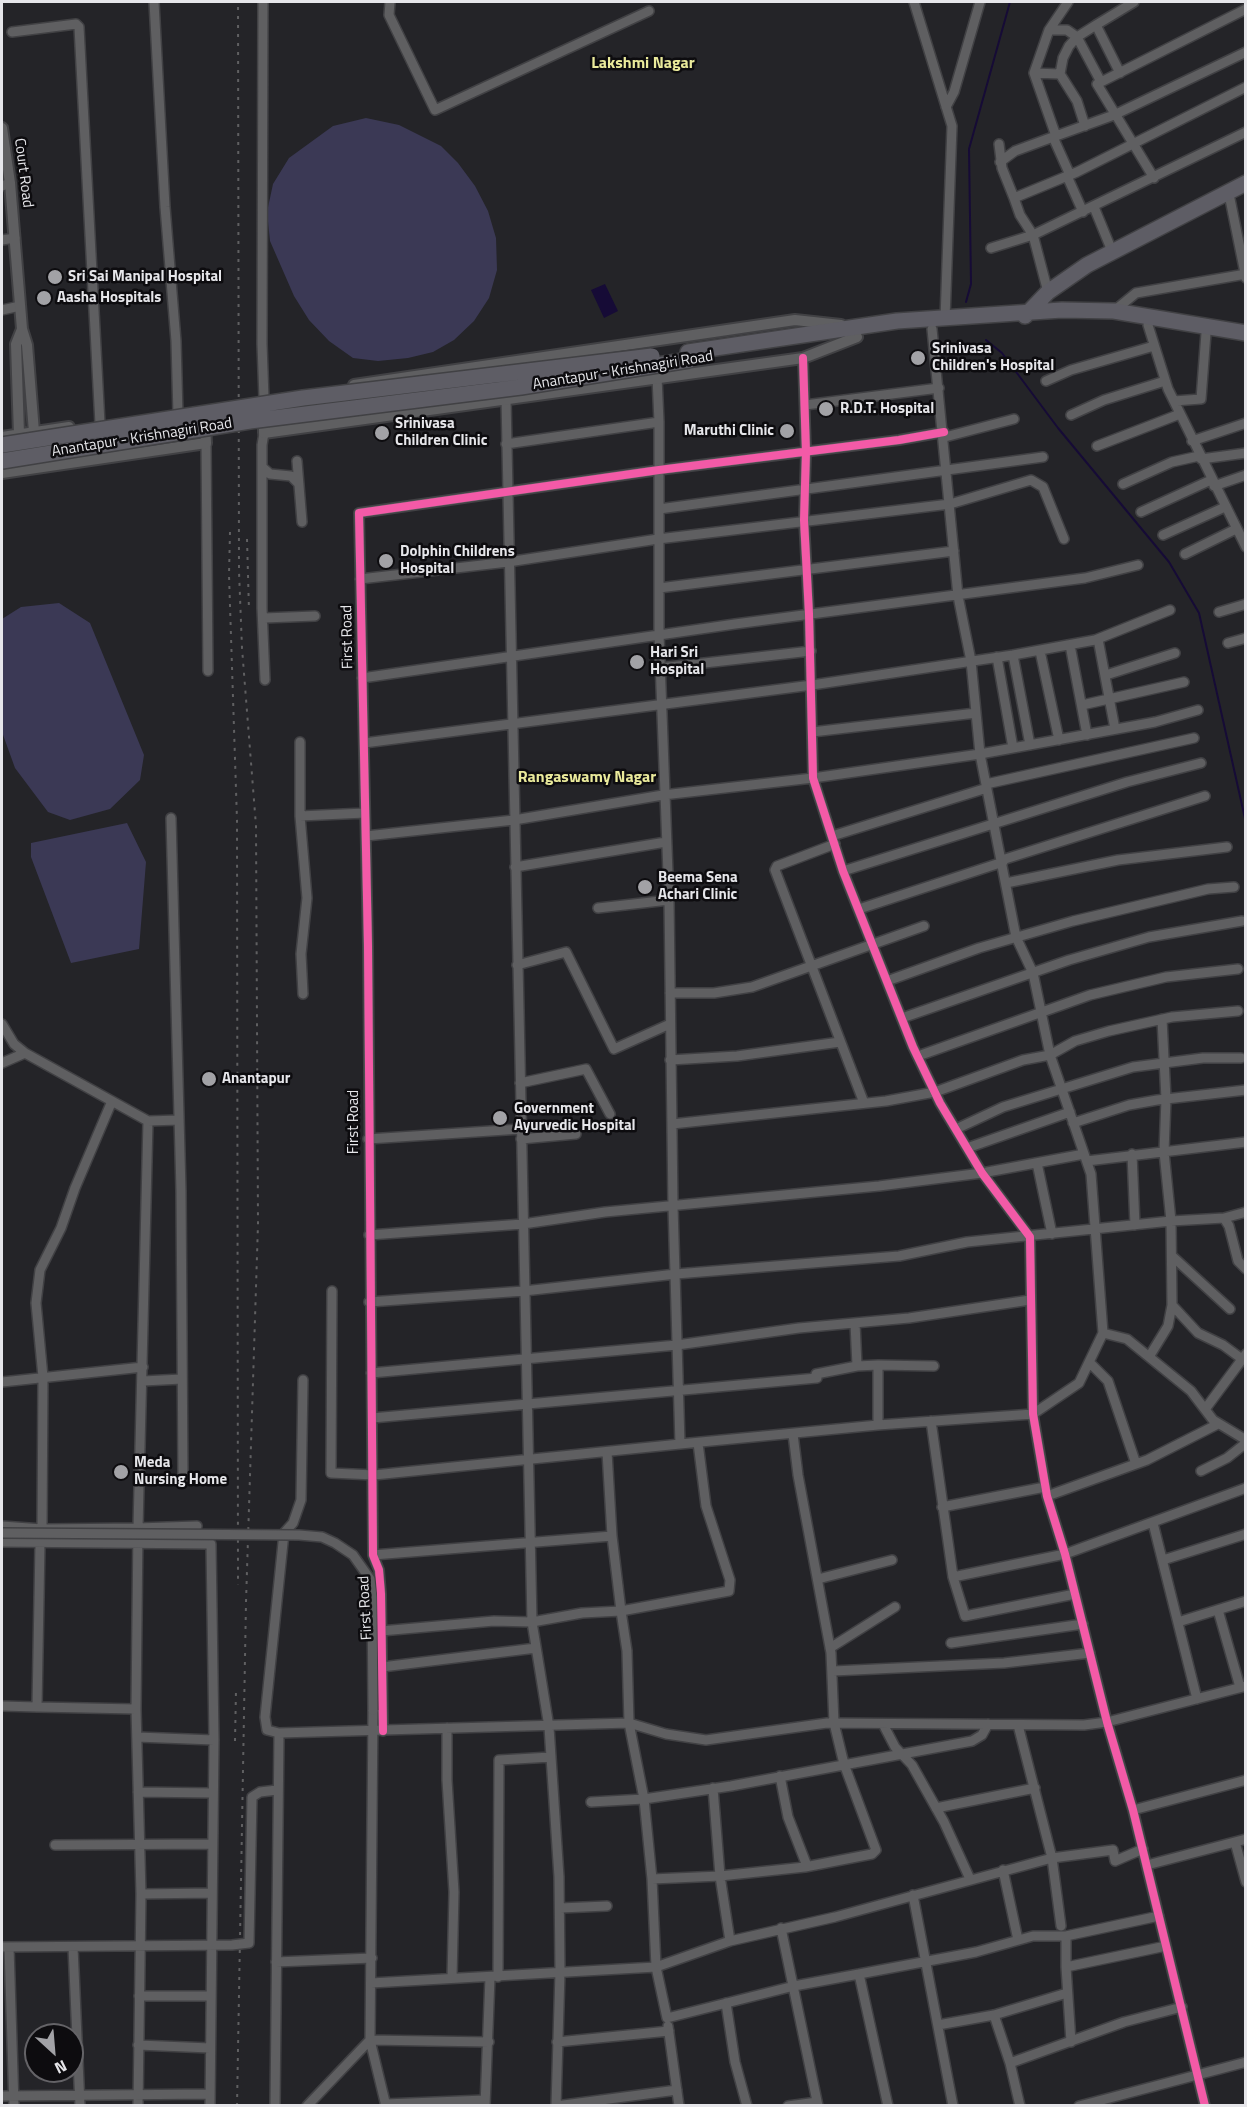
<!DOCTYPE html>
<html>
<head>
<meta charset="utf-8">
<style>
  body { margin:0 }
  #map { position:relative; width:1247px; height:2107px; overflow:hidden; background:#242428; font-family:"Titillium Web",sans-serif }
  canvas { display:block }
  .frame { position:absolute; inset:0; border:3px solid #e6e6ea; pointer-events:none }
  .north { position:absolute; left:24px; top:2023px; width:60px; height:60px; box-sizing:border-box; background:#0d0c0f; border:2px solid #646367; border-radius:50%; rotate:154deg; font-size:16px; font-weight:700; line-height:24px; text-align:center; color:#e6e6ea }
  .north::after { content:''; display:block; margin:auto; width:21px; height:27px; background:#a2a2a6; clip-path:polygon(50% 0,100% 100%,50% 72%,0 100%) }
</style>
</head>
<body>
<div id="map">
<canvas width="1247" height="2107"></canvas>
<div class="frame"></div>
<div class="north">N</div>
</div>
<script>
const ctx = document.querySelector('canvas').getContext('2d');
ctx.lineJoin = 'round';
function fillPath(path, color) {
  ctx.fillStyle = color;
  ctx.fill(path, 'evenodd');
}
function shape(rows) {
  const path = new Path2D();
  for (const r of rows) {
    path.moveTo(r[0], r[1]);
    for (let i = 2; i < r.length; i += 2) path.lineTo(r[i], r[i + 1]);
  }
  return path;
}
function stroke(path, color, width, dash) {
  ctx.strokeStyle = color;
  ctx.lineWidth = width;
  ctx.lineCap = dash ? 'butt' : 'round';
  ctx.setLineDash(dash || []);
  ctx.stroke(path);
}
function write(font, color, halo, rows, align = 'center') {
  ctx.font = font + ' "Titillium Web",sans-serif';
  ctx.lineWidth = 5;
  ctx.setLineDash([]);
  ctx.textBaseline = 'middle';
  ctx.strokeStyle = halo;
  ctx.fillStyle = color;
  for (const [text, x, y, turn = 0] of rows) {
    ctx.save();
    ctx.translate(x, y);
    ctx.rotate((+turn || 0) * Math.PI / 180);
    ctx.textAlign = isNaN(turn) ? turn : align;
    if (halo) ctx.strokeText(text, 0, 0);
    ctx.fillText(text, 0, 0);
    ctx.restore();
  }
}
fillPath(shape([
  [366,118,399,125,441,146,458,163,475,186,488,211,496,238,497,270,489,298,474,321,454,340,433,352,408,358,378,361,353,358,329,341,309,320,294,296,270,241,267,212,273,184,289,158,333,126],
  [59,603,90,623,144,755,140,780,110,809,70,820,48,812,15,768,2,732,2,619,21,607],
  [127,823,146,862,139,949,71,963,31,857,31,843]
]), '#3b3955');
fillPath(shape([
  [605,284,618,311,604,318,591,290]
]), '#160b36');
stroke(shape([
  [966,302,971,284,969,149,1010,2],
  [986,340,1002,353,1058,428,1169,562,1199,613,1246,823]
]), '#160b36', 2);
const minor = shape([
  [154,2,165,207,176,341,178,415],
  [263,2,262,344,264,399],
  [390,2,389,15,435,110,649,11],
  [914,2,952,126,945,319],
  [1068,2,1049,30,1034,73,1060,74,1077,101,1085,126],
  [1049,30,1067,30,1077,37,1101,82],
  [12,32,76,24,79,27,100,424],
  [1034,73,1056,136],
  [1120,73,1096,25,1134,2],
  [1060,74,1063,58,1069,46,1077,37,1096,25],
  [946,107,954,92,980,2],
  [999,144,1002,168,1014,198],
  [1000,162,1015,151,1053,137],
  [1070,175,1053,137,1114,115,1246,52],
  [1067,176,1083,212],
  [1154,178,1097,84,1246,9],
  [2,186,10,183],
  [1230,199,1246,278],
  [1094,207,1112,251],
  [2,240,15,238],
  [991,248,1033,235,1020,215,1014,198,1077,172,1246,87],
  [1048,292,1033,235,1246,132],
  [2,310,20,306],
  [1114,311,1136,293,1246,274],
  [1148,325,1168,389,1246,547],
  [803,358,806,452,804,520,809,614,813,778,843,871,913,1047,940,1103,982,1173,1030,1237,1033,1414,1047,1496,1065,1554,1107,1722,1133,1810,1205,2106],
  [1046,381,1071,370,1154,346],
  [506,399,532,1622,549,1727,559,1877,560,1972,556,2106],
  [1174,401,1201,399,1206,333],
  [805,405,939,388],
  [1071,415,1104,400,1165,381],
  [264,433,262,445,262,608,265,680],
  [945,437,1014,419],
  [1192,441,1246,423],
  [206,443,208,671],
  [506,444,659,422],
  [1097,446,1180,414],
  [1201,459,1246,453],
  [297,461,302,522],
  [262,467,270,474,291,476,299,484],
  [1123,484,1172,462,1199,456],
  [1214,486,1246,475],
  [659,509,1043,457],
  [1141,512,1211,480],
  [1163,535,1225,507],
  [1185,554,1236,529],
  [360,579,508,562,658,539,950,504,1031,480,1043,487,1064,539],
  [659,588,954,551],
  [1219,612,1246,604],
  [264,618,315,616],
  [1098,639,1115,729],
  [1228,643,1246,638],
  [1070,645,1087,735],
  [1040,651,1059,740],
  [1013,655,1030,745],
  [997,657,1013,748],
  [660,668,811,651],
  [1106,675,1175,653],
  [362,678,735,624,1085,578,1138,565],
  [1082,705,1184,682],
  [812,732,976,713],
  [300,742,300,816,307,898,301,954,303,994],
  [364,743,812,685,1013,655,1095,640,1170,610],
  [986,784,1194,738],
  [300,816,365,813],
  [171,818,181,1191,183,1478],
  [366,836,514,820,663,795,813,778,980,754,1155,722,1198,710],
  [832,836,987,788],
  [835,844,777,866,775,870,864,1103],
  [1002,860,1205,796],
  [515,867,666,842],
  [843,871,1127,782,1201,763],
  [1006,883,1118,860,1227,847],
  [598,908,669,900],
  [859,909,1003,862],
  [517,965,566,952,614,1049,670,1024],
  [887,981,979,948,1073,921,1208,889,1234,887],
  [670,993,714,993,752,987,924,926],
  [902,1018,1069,960,1149,937,1242,921],
  [1162,1019,1166,1099,1164,1152,1171,1221,1224,1218,1229,1226,1238,1261,1246,1269],
  [2,1024,14,1044,25,1053,148,1121,138,1528,42,1529,2,1526],
  [918,1056,1090,995,1166,977,1238,969],
  [670,1060,737,1056,840,1042],
  [2,1063,25,1053],
  [520,1083,586,1069,610,1114],
  [148,1121,179,1120],
  [1073,1123,1129,1105,1157,1100,1246,1090],
  [672,1124,886,1101,935,1092,1023,1060,1050,1055,1075,1041,1109,1031,1172,1017,1238,1011],
  [956,1129,1003,1107,1133,1067,1203,1058,1241,1058],
  [368,1139,521,1129],
  [521,1139,576,1134],
  [967,1148,1070,1112],
  [1132,1154,1135,1225],
  [1087,1161,1246,1142],
  [1037,1163,1052,1234],
  [1224,1218,1246,1212],
  [369,1235,523,1224,605,1212,879,1186,982,1173,1084,1154],
  [1172,1256,1230,1309],
  [332,1291,331,1473,374,1475,680,1444,673,1206,669,900,659,634,659,422,657,377],
  [369,1302,524,1291,676,1274,899,1256,967,1242,1171,1221,1172,1305],
  [855,1323,857,1366,878,1365,878,1425],
  [1103,1333,1127,1339,1191,1391,1213,1420,1246,1440],
  [1149,1357,1168,1326,1172,1305,1198,1333,1223,1345,1242,1359],
  [1089,1362,1108,1381,1136,1464],
  [878,1365,934,1366],
  [371,1373,677,1345,799,1328,909,1318,1030,1300],
  [816,1374,857,1366],
  [303,1380,301,1500,293,1523,284,1533,265,1717,267,1730,279,1733,629,1723,666,1734,706,1740,827,1723,1084,1725,1107,1722,1246,1686],
  [143,1381,182,1379],
  [2,1382,143,1367],
  [1206,1408,1246,1354],
  [372,1418,817,1378],
  [931,1421,953,1577,1065,1554,1246,1488],
  [680,1444,878,1425,1033,1414,1079,1383,1103,1333,1091,1174,1050,1055,1033,973,1016,937,980,754,971,661,958,596,932,329],
  [607,1452,612,1536,621,1611,729,1591,730,1580,706,1506,698,1443],
  [1201,1471,1227,1458,1246,1443],
  [1047,1496,1147,1460,1218,1424],
  [942,1507,1045,1487],
  [1153,1523,1197,1699],
  [42,1529,43,1377,36,1303,40,1270,61,1228,75,1188,112,1101],
  [2,1542,211,1544,214,1740,210,2106],
  [40,1543,37,1707,136,1709],
  [373,1555,612,1536],
  [1163,1560,1246,1534],
  [953,1577,965,1616,1075,1594],
  [818,1579,892,1560],
  [1218,1610,1240,1687],
  [1178,1622,1246,1601],
  [381,1631,494,1621,532,1622,582,1613,621,1611,627,1651,629,1723,644,1799,652,1879,656,1967,667,2018,794,1986,859,1974],
  [951,1643,1083,1624],
  [830,1648,895,1607],
  [382,1667,536,1648],
  [833,1671,1004,1663,1090,1653],
  [2,1706,37,1707],
  [373,1710,370,2040,386,2106],
  [883,1724,895,1747,912,1765,944,1822,970,1879],
  [1018,1725,1052,1858,1061,1926],
  [447,1728,447,1780,454,1892,452,1978],
  [383,1731,381,1594,379,1570,373,1555,368,946,359,513,659,470,899,440,944,432],
  [137,1737,214,1740],
  [780,1776,788,1817,807,1866],
  [713,1788,720,1876,730,1941],
  [138,1792,213,1793],
  [591,1802,644,1799,731,1786,972,1741,982,1735,988,1724],
  [936,1808,1035,1788],
  [1133,1810,1246,1780],
  [1235,1842,1246,1882],
  [55,1845,212,1844],
  [1147,1865,1246,1839],
  [1003,1870,1018,1940],
  [652,1879,720,1876,805,1867,872,1854,876,1850,844,1764,834,1723,831,1653,798,1475,793,1434],
  [141,1894,212,1893],
  [913,1895,953,2106],
  [560,1908,607,1906],
  [781,1928,818,2106],
  [1066,1936,1159,1916],
  [2,1947,232,1945,249,1943,252,1797,260,1792,277,1790],
  [9,1947,14,2106],
  [73,1947,80,2106],
  [276,1962,372,1958],
  [498,1977,499,1760,551,1757],
  [371,1983,656,1967,730,1941,835,1917,1052,1858,1113,1850,1115,1861,1143,1849],
  [139,1996,211,1996],
  [726,2003,735,2062,747,2106],
  [994,2015,1010,2063],
  [938,2025,994,2015,1067,1993],
  [668,2026,679,2106],
  [557,2042,669,2031],
  [1071,2042,1066,1967,1166,1946],
  [138,2045,210,2048],
  [2,2096,210,2094],
  [385,2104,485,2100],
  [138,2106,141,1894,136,1709,138,1528,197,1526],
  [275,2106,279,1733],
  [307,2106,370,2040,489,2042],
  [485,2106,490,1977],
  [556,2106,677,2090],
  [788,2106,817,2102],
  [888,2106,859,1974,976,1952,1033,1936,1066,1936,1066,1967],
  [1020,2106,1010,2063,1124,2022,1182,2007],
  [1079,2106,1246,2062]
]);
const tertiary = shape([
  [2,128,10,183,22,329,27,345,34,432],
  [354,385,795,320,841,325],
  [264,414,264,433,803,358,857,337],
  [19,434,16,344,22,329],
  [2,437,69,427],
  [2,473,206,443,205,424]
]);
const trunk = shape([
  [1025,316,1048,292,1087,265,1246,183],
  [688,352,897,321,1062,310,1114,311,1246,333]
]);
stroke(minor, '#414144', 12);
stroke(tertiary, '#414144', 14);
stroke(trunk, '#414144', 18);
stroke(minor, '#5f5f61', 9);
stroke(tertiary, '#5f5f61', 10);
stroke(trunk, '#5e5d65', 15);
stroke(shape([
  [230,532,229,575,237,820,238,1585],
  [247,539,249,611],
  [235,1741,236,1690],
  [237,2106,246,1602,258,1224,256,826,242,648,239,571,238,2]
]), '#606062', 2, [3, 6]);
const minorBridge = shape([
  [2,1533,299,1535,322,1537,335,1543,353,1555,370,1579,372,1597,373,1710]
]);
const trunkBridge = shape([
  [2,445,303,398,652,356],
  [2,461,250,421,521,387,689,360]
]);
stroke(minorBridge, '#414144', 12, []);
stroke(trunkBridge, '#414144', 18, []);
stroke(minorBridge, '#5f5f61', 9);
stroke(trunkBridge, '#5e5d65', 15);
stroke(shape([
  [803,358,806,452,804,520,809,614,813,778,843,871,913,1047,940,1103,982,1173,1030,1237,1033,1414,1047,1496,1065,1554,1107,1722,1133,1810,1205,2106],
  [383,1731,381,1594,379,1570,373,1555,368,946,359,513,659,470,899,440,944,432]
]), '#f35aa7', 8);
for (const [x, y, r, color] of [
  [55,277,8,"#a2a2a6"],
  [44,298,8,"#a2a2a6"],
  [918,358,8,"#a2a2a6"],
  [826,409,8,"#a2a2a6"],
  [787,431,8,"#a2a2a6"],
  [382,433,8,"#a2a2a6"],
  [386,561,8,"#a2a2a6"],
  [637,662,8,"#a2a2a6"],
  [645,887,8,"#a2a2a6"],
  [209,1079,8,"#a2a2a6"],
  [500,1118,8,"#a2a2a6"],
  [121,1472,8,"#a2a2a6"]
]) {
  const dot = new Path2D();
  dot.arc(x, y, r, 0, 2 * Math.PI);
  ctx.fillStyle = color;
  ctx.fill(dot);
  stroke(dot, '#0d0c0f', 2);
}
write('15px', '#e6e6ea', '#0d0c0f', [
  ["Court Road",23,173,83],
  ["Anantapur - Krishnagiri Road",623,371,-9],
  ["Anantapur - Krishnagiri Road",142,438,-9],
  ["First Road",348,637,-91],
  ["First Road",354,1122,-90],
  ["First Road",366,1608,-93]
]);
write('bold 15px', '#e6e6ea', '#0d0c0f', [
  ["Sri Sai Manipal Hospital",68,277],
  ["Aasha Hospitals",57,298],
  ["Srinivasa",932,349],
  ["Children's Hospital",932,366],
  ["R.D.T. Hospital",840,409],
  ["Srinivasa",395,424],
  ["Children Clinic",395,441],
  ["Maruthi Clinic",774,431,"right"],
  ["Dolphin Childrens",400,552],
  ["Hospital",400,569],
  ["Hari Sri",650,653],
  ["Hospital",650,670],
  ["Beema Sena",658,878],
  ["Achari Clinic",658,895],
  ["Anantapur",222,1079],
  ["Government",514,1109],
  ["Ayurvedic Hospital",514,1126],
  ["Meda",134,1463],
  ["Nursing Home",134,1480]
], 'left');
write('bold 16px', '#eaea9b', '#0d0c0f', [
  ["Lakshmi Nagar",643,64],
  ["Rangaswamy Nagar",587,778]
]);
</script>
</body>
</html>
